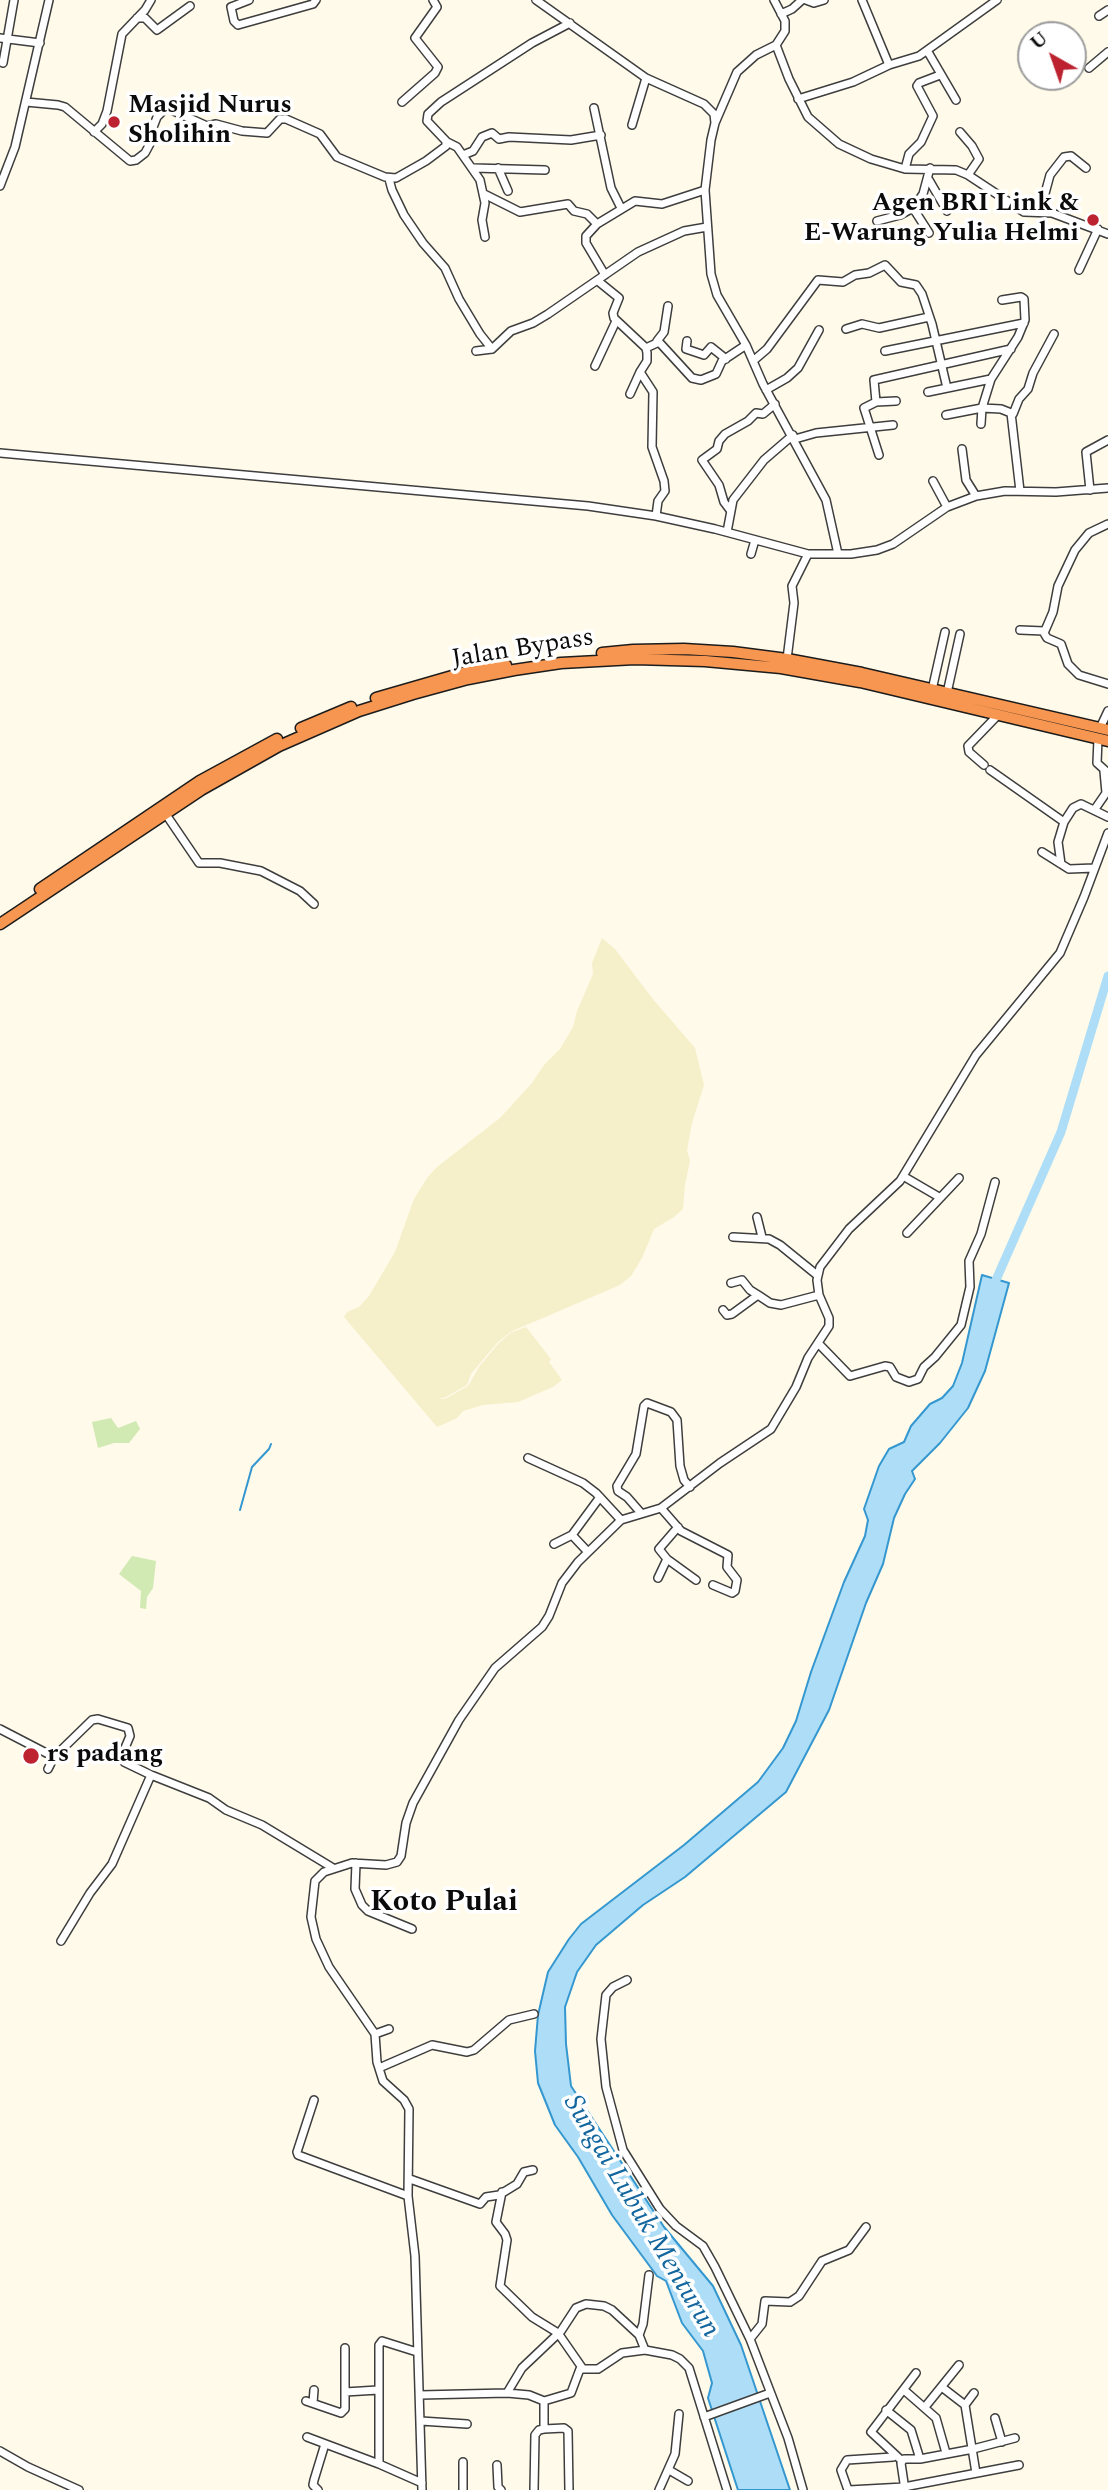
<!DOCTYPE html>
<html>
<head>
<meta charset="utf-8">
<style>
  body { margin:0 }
  #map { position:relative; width:1108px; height:2490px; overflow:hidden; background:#fffae9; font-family:Spectral,serif }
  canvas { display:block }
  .north { position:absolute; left:1017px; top:21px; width:70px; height:70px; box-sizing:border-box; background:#fff; border:2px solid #9d9d9d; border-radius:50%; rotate:320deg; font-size:19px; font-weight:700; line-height:28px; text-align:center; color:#0b0b0b }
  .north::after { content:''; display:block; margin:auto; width:24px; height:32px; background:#bc222f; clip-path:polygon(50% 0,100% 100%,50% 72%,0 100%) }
</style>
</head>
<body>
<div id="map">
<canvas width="1108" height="2490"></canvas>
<div class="north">U</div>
</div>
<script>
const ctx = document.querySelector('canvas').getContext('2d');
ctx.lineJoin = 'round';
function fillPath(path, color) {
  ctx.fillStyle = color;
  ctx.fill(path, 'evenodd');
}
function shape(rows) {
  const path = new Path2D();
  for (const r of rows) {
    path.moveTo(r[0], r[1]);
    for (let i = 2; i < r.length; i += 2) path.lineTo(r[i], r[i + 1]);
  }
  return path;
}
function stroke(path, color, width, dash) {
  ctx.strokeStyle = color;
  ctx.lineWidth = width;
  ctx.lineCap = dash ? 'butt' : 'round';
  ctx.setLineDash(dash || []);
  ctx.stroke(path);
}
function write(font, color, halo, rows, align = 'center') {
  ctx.font = font + ' Spectral,serif';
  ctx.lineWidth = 7;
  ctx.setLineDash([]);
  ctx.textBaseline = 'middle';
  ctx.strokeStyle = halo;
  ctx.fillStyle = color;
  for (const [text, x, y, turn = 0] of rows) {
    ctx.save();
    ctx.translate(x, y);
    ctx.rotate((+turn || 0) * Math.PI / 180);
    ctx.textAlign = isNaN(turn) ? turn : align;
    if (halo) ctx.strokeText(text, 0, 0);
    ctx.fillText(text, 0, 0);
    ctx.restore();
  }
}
fillPath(shape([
  [602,938,615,949,652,998,695,1048,704,1085,692,1123,687,1150,690,1161,685,1185,683,1209,674,1217,654,1229,642,1258,631,1276,620,1285,510,1332,497,1343,471,1374,467,1385,444,1398,437,1399,445,1399,468,1386,479,1367,497,1345,510,1333,526,1327,551,1359,549,1362,562,1380,553,1387,518,1402,483,1405,463,1411,457,1418,437,1427,344,1317,347,1312,359,1307,369,1296,395,1252,414,1199,427,1178,437,1167,500,1118,532,1083,544,1065,560,1049,573,1027,577,1011,593,974,592,963]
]), '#f5efca');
fillPath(shape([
  [111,1418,118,1428,136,1421,140,1429,129,1443,114,1443,98,1448,92,1422],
  [132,1556,156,1561,153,1588,147,1597,146,1609,140,1608,141,1591,119,1574]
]), '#d1e9b3');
const water = shape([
  [982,1275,1009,1283,985,1371,968,1408,940,1443,912,1471,915,1479,905,1494,894,1518,883,1564,866,1603,829,1710,786,1792,685,1877,643,1905,596,1945,577,1972,565,2007,566,2044,571,2086,664,2227,713,2286,741,2345,790,2490,738,2490,708,2398,712,2383,703,2351,682,2323,666,2281,657,2276,612,2215,578,2157,555,2125,538,2083,535,2051,538,2015,548,1972,569,1939,581,1924,684,1845,758,1782,783,1748,796,1721,811,1672,844,1582,865,1536,868,1520,864,1509,879,1466,889,1449,904,1442,911,1426,930,1404,942,1398,953,1386,962,1363,982,1275]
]);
fillPath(water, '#aedef7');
stroke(water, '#3497cf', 2);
stroke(shape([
  [240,1510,252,1467,269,1449,271,1444]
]), '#3497cf', 2);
stroke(shape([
  [992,1289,1061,1132,1108,976]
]), '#aedef7', 9);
const minor = shape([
  [249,0,231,7,234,21,238,25,313,4,316,0],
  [536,0,646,78,704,104,714,114,715,123],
  [774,0,785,21,785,31,776,45,756,55,737,72,715,123,711,140,705,190,711,274,717,295,746,345,763,384,826,500,838,554],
  [806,0,814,3,824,0],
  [862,0,889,65],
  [781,14,792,9,802,0],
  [1099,16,1108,10],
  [137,18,145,18,157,30,190,6],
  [0,38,40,43],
  [776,45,789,79,808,117,839,144,871,159,905,169,956,170,968,175,1024,212,1052,213,1108,234],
  [928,52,956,100],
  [3,63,14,0],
  [1089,68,1108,52],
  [798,99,853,82,889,65,919,56,997,0],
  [26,102,58,105,65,107,130,161,136,160,145,153,152,140,152,130,157,117,164,110,169,109,207,126,216,124,242,131,267,133,280,119,286,119,320,134,337,157,385,177,396,178,426,161,446,146,446,141,427,121,428,114,441,102,532,43,570,23],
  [402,102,435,73,438,67,415,38,437,7,433,0],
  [594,108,611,188,621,208],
  [632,125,646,78],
  [94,132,102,124,107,111,122,34,145,10,151,0],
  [960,132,972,146,979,159,968,175],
  [447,142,457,147,480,180,485,203,482,220,485,237],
  [463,155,473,151,482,137,492,133,499,139,509,137,571,140,601,135],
  [474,168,545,170],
  [498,168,508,191],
  [905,169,909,154,921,142,933,116,917,86,919,83,940,75],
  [389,179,392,190,404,215,423,243,445,268,459,299,480,334,492,349],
  [929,180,947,211],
  [0,186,15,147,49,0],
  [484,194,520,212,568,204,574,211,587,214,597,224],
  [913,208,929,233],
  [1040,212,1050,175,1064,157,1071,156,1086,168],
  [877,221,900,215,913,208,923,194,930,168],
  [1079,270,1098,229],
  [605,275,586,243,586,236,597,224,635,201,662,204,705,190],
  [598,281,619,298,613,313,614,318,646,348,647,353,647,361,640,372,653,392,652,447,664,481,665,491,658,501,656,516],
  [846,329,862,324,879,328,929,317],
  [657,341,664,332,668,306],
  [687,341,686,349,704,355,711,347,726,359],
  [646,348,659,342,692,378,701,380,716,374,722,361,746,345],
  [476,351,492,349,511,331,533,323,548,314,638,252,684,231,707,227],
  [885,351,1024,323],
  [753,361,767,349,818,280,843,282,855,275,869,273,885,265,901,282,916,285,922,294,932,324,947,388],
  [595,366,616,321],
  [766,390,787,378,798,368,819,330],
  [928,392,991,379],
  [630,394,640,372],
  [876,402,896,401],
  [1013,414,1019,399,1028,389,1033,373,1054,334],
  [946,415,982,408,1001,409,1011,413,1020,491],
  [981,424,982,408,991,379,1018,337,1025,320,1024,299,1021,297,1002,300],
  [795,439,816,433,893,425],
  [962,449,966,480,976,496],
  [0,453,588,506,656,516,715,529,808,554,851,554,877,550,893,544,947,507,976,496,1005,491,1056,492,1108,488],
  [879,455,864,408,876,402,874,380,1011,349],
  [933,481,947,507],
  [1090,490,1086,452,1108,440],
  [730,510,724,502,719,485,702,460,717,449,719,441,725,434,748,421,756,413,763,414,775,404],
  [1108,524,1089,533,1075,550,1058,586,1053,612,1044,633,1047,638,1061,644,1068,664,1079,675,1108,684],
  [727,532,733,500,764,460,793,435],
  [751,554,755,540],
  [1020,630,1044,631],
  [787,659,794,603,792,586,808,554],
  [932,690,945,632],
  [947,693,960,634],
  [1100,728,1108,711],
  [1098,739,1097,763,1107,772],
  [984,765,969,752,968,746,997,716],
  [990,770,1064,822],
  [1095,809,1106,793,1104,771],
  [165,813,199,863,220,863,261,871,300,891,314,904],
  [1042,852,1069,869,1094,868],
  [1061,864,1058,842,1064,822,1073,808,1081,804,1108,817],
  [903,1176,939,1197],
  [757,1217,762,1237],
  [907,1233,959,1178],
  [733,1237,769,1239,780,1245,817,1275],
  [731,1283,742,1280,750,1290,758,1295],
  [723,1310,727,1315,732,1314,758,1295,770,1303,781,1305,819,1295],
  [818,1343,850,1376,885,1366,890,1367,896,1377,909,1382,918,1379,924,1367,935,1357,961,1325,970,1287,969,1261,981,1234,995,1182],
  [528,1458,583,1483,596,1493,621,1520],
  [661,1508,681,1531,728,1555,727,1567,737,1580,735,1591,732,1593,713,1585],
  [641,1513,627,1497,618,1491,617,1486,636,1454,644,1406,647,1403,671,1412,677,1420,680,1466,684,1480,690,1487],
  [678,1527,659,1549,667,1559,696,1580],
  [554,1544,572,1535],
  [588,1552,572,1535,600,1497],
  [658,1578,667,1559],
  [0,1729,54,1757,92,1720,98,1719,128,1728,130,1736,122,1755,124,1762,151,1775,209,1798,226,1810,262,1825,333,1868],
  [48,1769,54,1757],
  [356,1863,355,1889,362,1905,368,1911,412,1929],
  [61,1941,90,1893,112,1864,151,1775],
  [627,1980,613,1987,606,1995,601,2039,606,2087,623,2150,660,2209,676,2226,703,2246,715,2267,750,2339,788,2438,803,2490],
  [375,2034,389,2029],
  [379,2068,432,2045,467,2052,474,2050,509,2020,534,2014],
  [314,2100,297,2152,298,2155,408,2196],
  [410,2179,480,2204,486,2197,499,2195,517,2184,524,2172,533,2170],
  [502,2192,496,2222,505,2234,507,2240,500,2286,532,2317,558,2333,583,2369],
  [639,2335,643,2324,649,2275],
  [750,2339,762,2324,765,2301,790,2302,799,2296,822,2261,849,2250,866,2227],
  [345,2348,345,2392,378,2390],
  [943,2388,965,2405,976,2473],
  [904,2390,936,2418,946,2453],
  [507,2393,529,2395,544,2401,571,2393,580,2369,598,2369,622,2353,645,2350,672,2355,680,2359,689,2368,727,2490],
  [420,2395,507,2393,522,2368,561,2331,576,2308,586,2304,604,2306,612,2310,639,2335,645,2350],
  [306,2401,341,2413,345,2409,345,2392],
  [544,2401,544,2429,564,2428,568,2431,569,2490],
  [313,2403,314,2390],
  [965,2405,974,2393],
  [925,2407,959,2365],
  [886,2410,911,2430,920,2459],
  [704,2417,770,2393],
  [995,2418,1002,2442],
  [421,2421,467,2424],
  [307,2437,379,2464,422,2483],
  [0,2451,28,2467,79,2490],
  [901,2460,871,2432,916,2373],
  [463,2462,463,2490],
  [379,2464,379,2345,382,2341,417,2352],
  [497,2465,498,2487,501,2490],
  [669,2470,688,2481],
  [318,2490,313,2485,314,2480,325,2444],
  [422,2490,415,2256,408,2196,409,2109,404,2100,383,2081,377,2062,375,2034,329,1967,316,1939,311,1917,315,1881,324,1872,352,1863,386,1865,397,1862,401,1856,406,1823,413,1803,459,1720,495,1668,542,1627,549,1616,562,1583,578,1562,621,1520,661,1508,720,1463,771,1429,796,1387,808,1358,829,1326,829,1318,819,1295,817,1280,820,1267,849,1229,900,1181,976,1055,1060,953,1084,897,1108,833],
  [534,2490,535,2435,539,2430,544,2429],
  [659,2490,675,2454,679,2414],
  [848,2490,841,2470,847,2460,893,2457,895,2455],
  [849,2490,904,2487,1019,2465],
  [905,2490,901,2463,904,2459,920,2459,973,2449,1015,2438]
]);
const highway = shape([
  [602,653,633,650,684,649,733,652,787,659,862,673,1108,730],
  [376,698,466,672,506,665],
  [301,728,351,707],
  [40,889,200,781,277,739],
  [0,924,201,790,279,746,359,711,413,694,468,679,514,670,561,663,635,659,705,661,781,668,860,682,1108,741]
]);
stroke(minor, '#3e3e3e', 10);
stroke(highway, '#1c1c1c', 13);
stroke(minor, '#fff', 7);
stroke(highway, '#f79650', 10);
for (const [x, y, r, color] of [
  [114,122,7,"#bc222f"],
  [1093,220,7,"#bc222f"],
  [31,1756,9,"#bc222f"]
]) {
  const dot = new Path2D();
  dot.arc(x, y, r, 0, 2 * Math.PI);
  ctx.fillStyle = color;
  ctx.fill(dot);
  stroke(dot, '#fff', 2.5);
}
write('bold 26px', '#0b0b0b', '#fff', [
  ["Masjid Nurus",128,107],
  ["Sholihin",128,137],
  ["Agen BRI Link &",1079,205,"right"],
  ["E-Warung Yulia Helmi",1079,235,"right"],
  ["rs padang",47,1756]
], 'left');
write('26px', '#0b0b0b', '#fff', [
  ["Jalan Bypass",523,650,-9]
]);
write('italic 28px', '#14679e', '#fff', [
  ["Sungai Lubuk Menturun",640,2217,59]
]);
write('bold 30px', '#0b0b0b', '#fff', [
  ["Koto Pulai",444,1904]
]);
</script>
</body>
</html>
